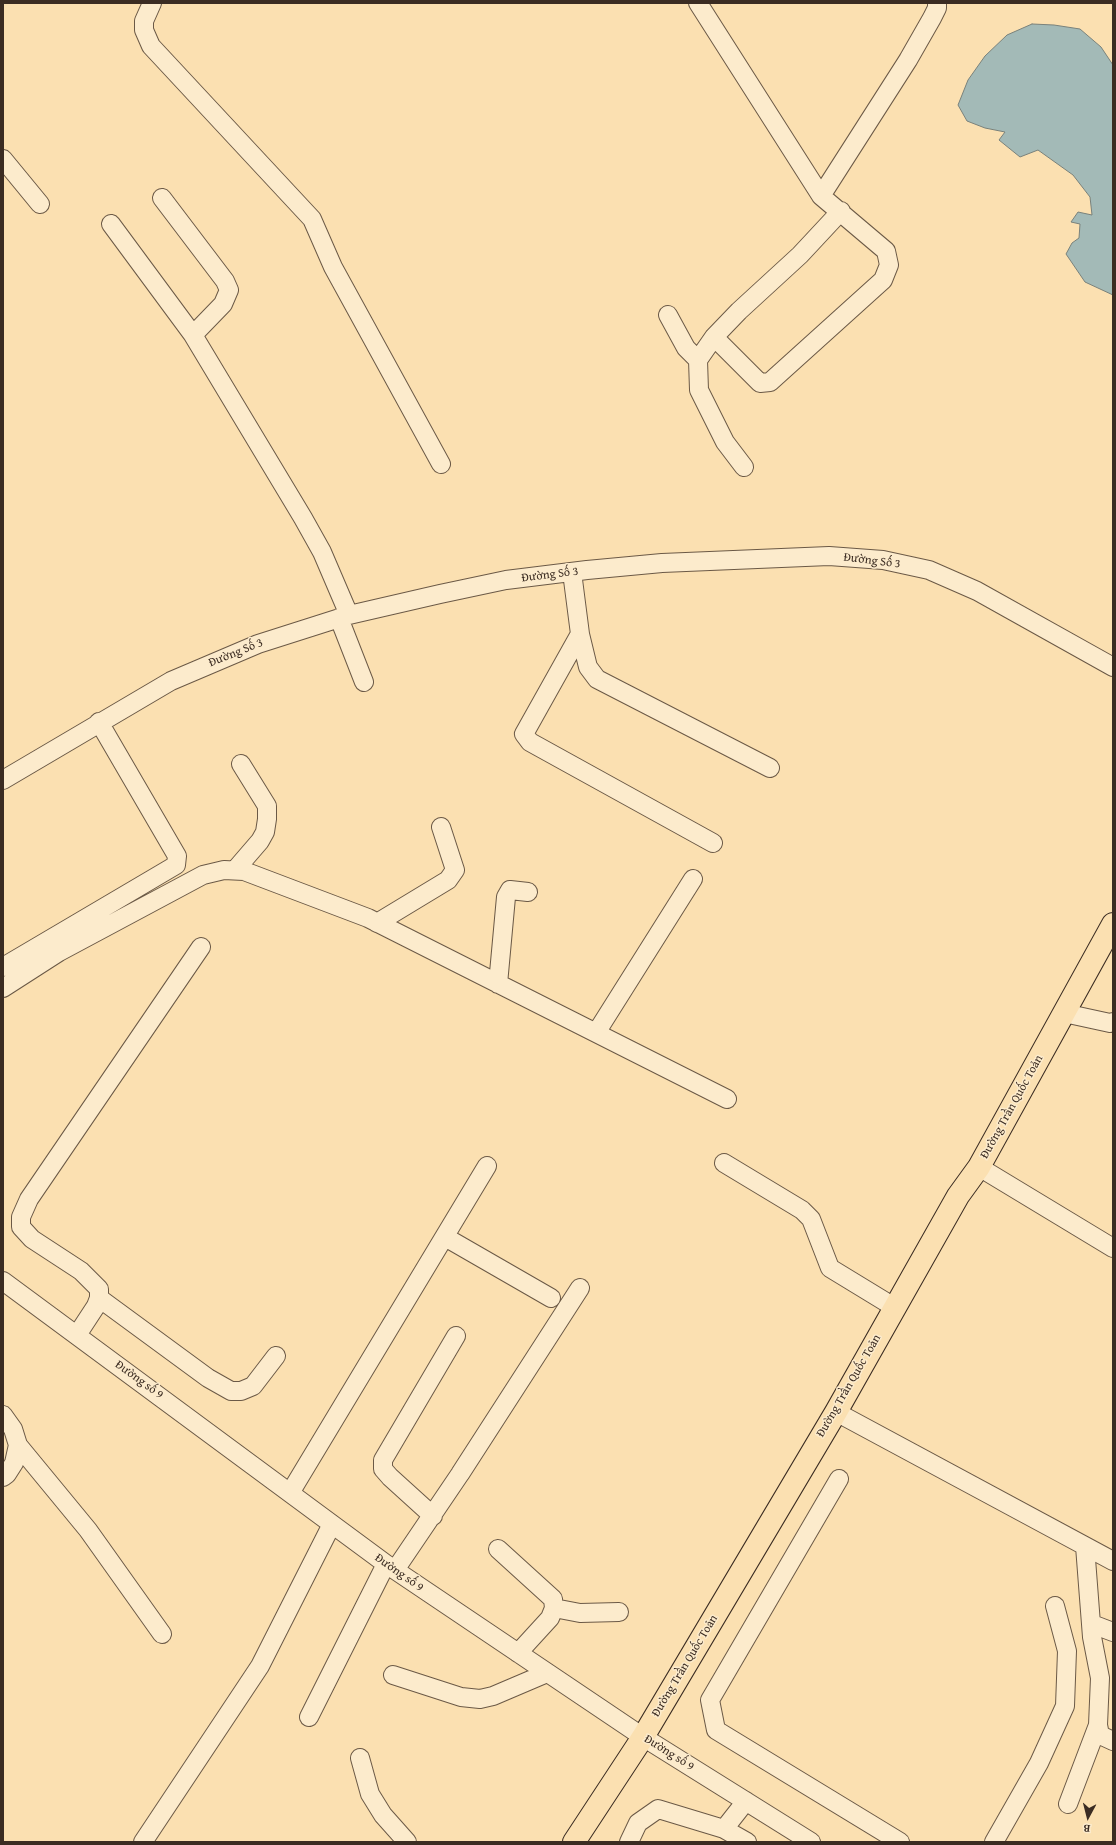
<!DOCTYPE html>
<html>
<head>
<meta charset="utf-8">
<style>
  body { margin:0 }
  #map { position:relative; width:1116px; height:1845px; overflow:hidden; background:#fbe0b1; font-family:"Gentium Book Plus",serif }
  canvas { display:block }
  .frame { position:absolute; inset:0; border:4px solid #3b2c22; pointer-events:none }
  .north { position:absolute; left:1068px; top:1797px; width:40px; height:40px; -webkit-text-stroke:3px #fcebcc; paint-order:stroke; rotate:187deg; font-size:11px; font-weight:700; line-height:16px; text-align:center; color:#3b2c22 }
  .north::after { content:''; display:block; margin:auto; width:14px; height:18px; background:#3b2c22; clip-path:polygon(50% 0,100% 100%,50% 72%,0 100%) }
</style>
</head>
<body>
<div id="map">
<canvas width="1116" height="1845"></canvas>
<div class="frame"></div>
<div class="north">B</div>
</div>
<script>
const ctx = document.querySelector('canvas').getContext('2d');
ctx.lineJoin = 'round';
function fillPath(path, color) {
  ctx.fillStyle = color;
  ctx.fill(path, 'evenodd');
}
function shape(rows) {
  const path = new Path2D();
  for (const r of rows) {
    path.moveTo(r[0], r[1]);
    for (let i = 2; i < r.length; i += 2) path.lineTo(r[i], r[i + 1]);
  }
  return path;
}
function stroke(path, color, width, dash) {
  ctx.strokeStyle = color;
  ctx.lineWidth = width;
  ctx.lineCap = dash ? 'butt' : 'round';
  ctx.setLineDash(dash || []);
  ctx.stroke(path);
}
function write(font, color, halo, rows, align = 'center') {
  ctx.font = font + ' "Gentium Book Plus",serif';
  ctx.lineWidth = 3;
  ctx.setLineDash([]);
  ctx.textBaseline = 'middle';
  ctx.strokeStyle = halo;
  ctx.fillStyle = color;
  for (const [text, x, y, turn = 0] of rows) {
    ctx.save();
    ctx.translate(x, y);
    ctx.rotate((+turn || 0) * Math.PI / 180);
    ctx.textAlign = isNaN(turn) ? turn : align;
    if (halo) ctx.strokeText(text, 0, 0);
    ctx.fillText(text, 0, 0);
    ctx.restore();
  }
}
const water = shape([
  [1032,24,1054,25,1080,29,1101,47,1113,65,1113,295,1085,282,1066,254,1072,243,1079,238,1080,224,1071,222,1078,212,1092,215,1090,197,1073,175,1038,150,1020,157,999,140,1005,132,985,128,967,121,958,105,968,80,985,56,1007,35,1032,24]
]);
fillPath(water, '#a3bab7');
stroke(water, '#79817b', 1);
const minor = shape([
  [152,3,144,21,144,30,151,46,312,219,333,267,441,464],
  [698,3,821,196,886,251,889,265,883,280,770,382,760,383,714,337],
  [3,159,40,204],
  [821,196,908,60,932,18,937,8,937,3],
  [162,198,225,281,229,290,223,304,193,335],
  [111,224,193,335,303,518,322,552,349,615],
  [668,315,686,348,698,360],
  [744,467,725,442,699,390,698,360,714,337,739,311,800,255,841,211],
  [572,572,580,634,588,667,597,679,770,768],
  [339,618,364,682],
  [580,634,524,734,530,742,713,843],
  [3,780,171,681,258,644,349,615,440,594,506,580,587,570,662,563,829,556,883,560,929,570,977,591,1113,667],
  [235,870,260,841,265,832,267,819,267,806,241,764],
  [377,923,448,880,455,870,441,827],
  [3,967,176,865,177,856,99,722],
  [498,984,506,897,510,890,528,892],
  [3,988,59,952,203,875,224,870,244,871,368,918,727,1099],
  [1064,1013,1110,1023,1113,1022],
  [596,1033,693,879],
  [724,1163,802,1210,811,1219,830,1268,894,1307],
  [979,1167,1113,1248],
  [445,1237,551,1298],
  [3,1281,386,1564,643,1737,811,1842],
  [99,1298,208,1378,231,1391,241,1391,253,1386,276,1356],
  [77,1335,96,1306,99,1298,99,1289,81,1271,32,1239,21,1227,21,1217,29,1199,201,947],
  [836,1412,1113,1561],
  [3,1415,13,1429,18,1445,14,1463,7,1474,3,1477],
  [18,1445,88,1530,162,1634],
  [839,1479,710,1700,716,1730,900,1842],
  [290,1493,487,1166],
  [433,1516,390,1477,383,1469,383,1460,456,1336],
  [498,1549,553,1599,554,1608,550,1618,518,1653],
  [395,1570,460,1474,580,1288],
  [554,1608,580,1613,619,1612],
  [1092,1624,1113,1632],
  [393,1675,461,1697,480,1699,493,1696,547,1673],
  [309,1717,386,1564],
  [1098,1725,1100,1735,1113,1741],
  [360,1758,370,1794,383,1815,407,1842],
  [1068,1804,1098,1725,1100,1678,1092,1637,1085,1546],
  [724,1829,746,1801],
  [143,1842,260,1666,332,1524],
  [629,1842,638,1823,658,1809,724,1829,747,1842],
  [994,1842,1039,1763,1065,1706,1067,1651,1055,1606]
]);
const major = shape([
  [574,1842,643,1737,836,1412,958,1196,979,1167,1113,924]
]);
stroke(minor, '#6b5946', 20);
stroke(major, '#3b2c22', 24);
stroke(minor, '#fcebcc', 18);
stroke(major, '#fbe0b1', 22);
write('12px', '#3b2c22', '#fcebcc', [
  ["Đường Số 3",872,561,7],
  ["Đường Số 3",550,575,-7],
  ["Đường Số 3",236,653,-22],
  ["Đường Trần Quốc Toản",1012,1107,-61],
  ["Đường số 9",139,1380,36],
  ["Đường Trần Quốc Toản",849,1386,-60],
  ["Đường số 9",399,1573,35],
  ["Đường Trần Quốc Toản",685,1666,-59],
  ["Đường số 9",669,1753,32]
]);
</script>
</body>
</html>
